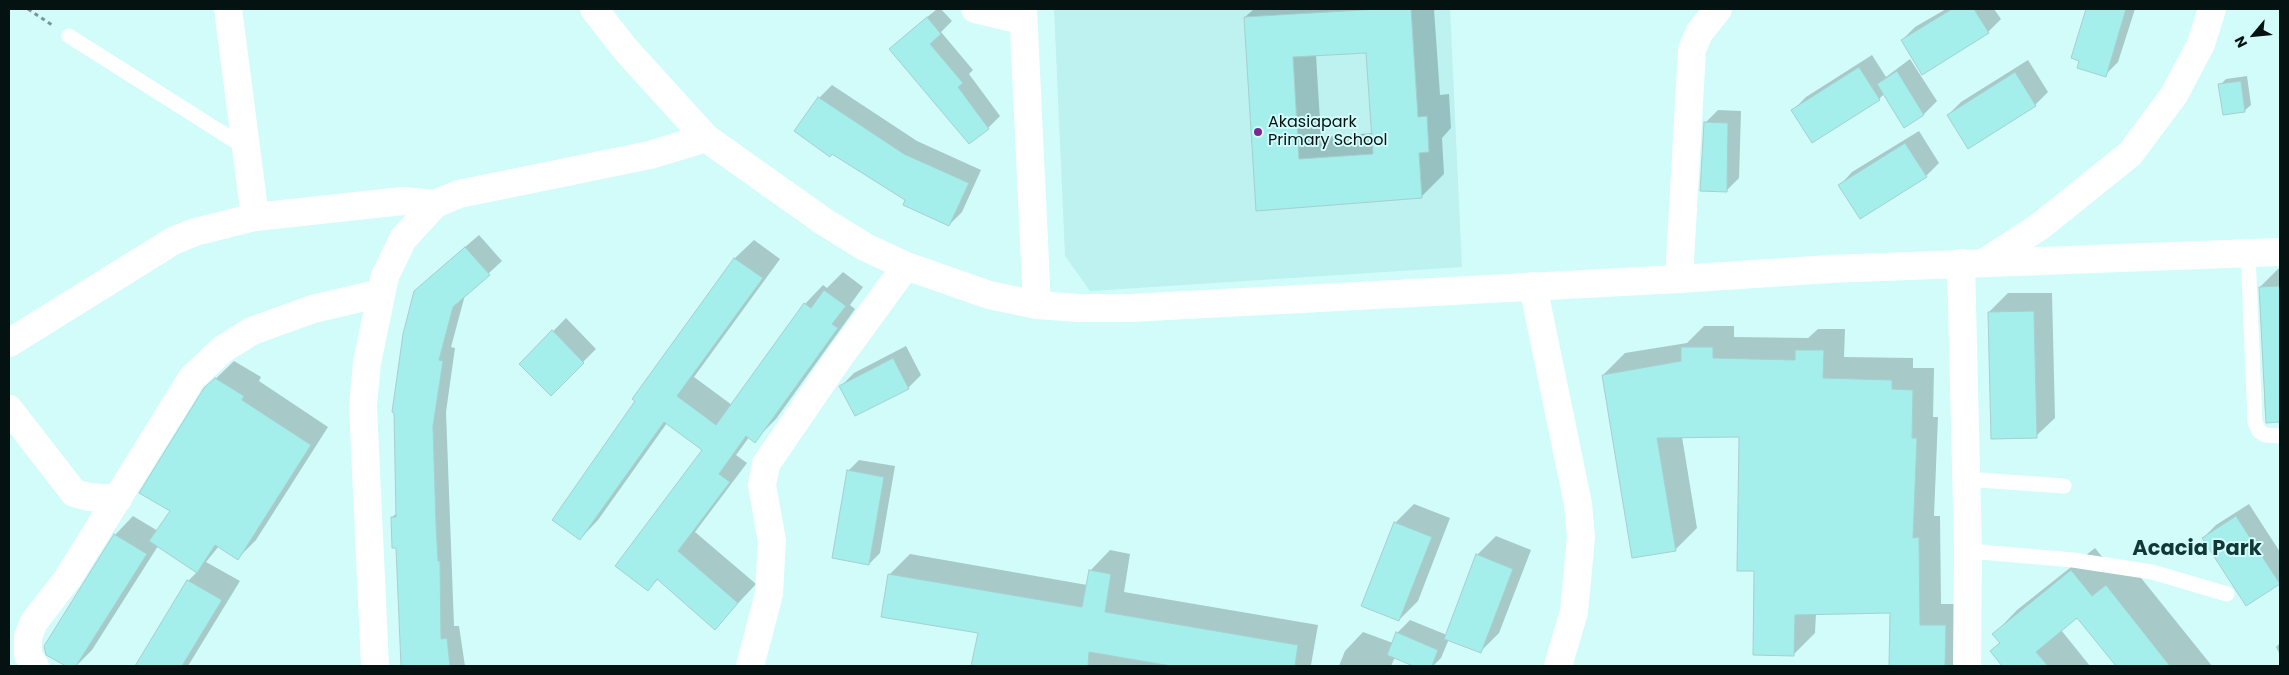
<!DOCTYPE html>
<html>
<head>
<meta charset="utf-8">
<style>
  body { margin:0 }
  #map { position:relative; width:2289px; height:675px; overflow:hidden; background:#d1fcfa; font-family:Poppins,sans-serif }
  canvas { display:block }
  .frame { position:absolute; inset:0; border:10px solid #041212; pointer-events:none }
  .north { position:absolute; left:2229px; top:10px; width:50px; height:50px; -webkit-text-stroke:4px #d1fcfa; paint-order:stroke; rotate:242deg; font-size:14px; font-weight:700; line-height:20px; text-align:center; color:#041212 }
  .north::after { content:''; display:block; margin:auto; width:18px; height:22px; background:#041212; clip-path:polygon(50% 0,100% 100%,50% 72%,0 100%) }
</style>
</head>
<body>
<div id="map">
<canvas width="2289" height="675"></canvas>
<div class="frame"></div>
<div class="north">N</div>
</div>
<script>
const ctx = document.querySelector('canvas').getContext('2d');
ctx.lineJoin = 'round';
function fillPath(path, color) {
  ctx.fillStyle = color;
  ctx.fill(path, 'evenodd');
}
function shape(rows) {
  const path = new Path2D();
  for (const r of rows) {
    path.moveTo(r[0], r[1]);
    for (let i = 2; i < r.length; i += 2) path.lineTo(r[i], r[i + 1]);
  }
  return path;
}
function stroke(path, color, width, dash) {
  ctx.strokeStyle = color;
  ctx.lineWidth = width;
  ctx.lineCap = dash ? 'butt' : 'round';
  ctx.setLineDash(dash || []);
  ctx.stroke(path);
}
function write(font, color, halo, rows, align = 'center') {
  ctx.font = font + ' Poppins,sans-serif';
  ctx.lineWidth = 4;
  ctx.setLineDash([]);
  ctx.textBaseline = 'middle';
  ctx.strokeStyle = halo;
  ctx.fillStyle = color;
  for (const [text, x, y, turn = 0] of rows) {
    ctx.save();
    ctx.translate(x, y);
    ctx.rotate((+turn || 0) * Math.PI / 180);
    ctx.textAlign = isNaN(turn) ? turn : align;
    if (halo) ctx.strokeText(text, 0, 0);
    ctx.fillText(text, 0, 0);
    ctx.restore();
  }
}
fillPath(shape([
  [1054,9,1450,9,1462,267,1090,291,1065,256]
]), '#bdf2f0');
fillPath(shape([
  [937,9,941,9,952,21,941,32,973,70,969,74,1000,116,988,128,902,38],
  [1254,9,1434,9,1440,95,1449,94,1451,128,1442,138,1444,174,1421,197,1257,210,1245,17],
  [1367,52,1373,133,1321,137,1316,55],
  [1946,9,1994,9,2001,19,1988,32,1902,40,1915,27],
  [2088,9,2135,9,2118,62,2105,75,2073,57],
  [1872,55,1886,77,1910,59,1937,101,1924,114,1904,126,1884,94,1879,99,1793,110,1806,97],
  [2028,60,2048,92,2035,105,1948,115,1961,102],
  [2247,76,2251,105,2244,111,2220,85,2226,79],
  [832,85,917,141,981,170,962,212,949,225,796,131,819,98],
  [1718,110,1741,111,1739,178,1726,191,1705,123],
  [1919,131,1939,163,1926,176,1840,185,1852,172],
  [479,235,502,261,465,295,451,347,455,348,446,412,454,626,459,626,465,666,402,666,397,547,392,517,397,513,429,278],
  [754,240,780,259,694,377,732,405,805,304,823,285,827,288,843,272,863,287,850,305,855,309,776,419,758,437,750,436,736,455,747,463,695,532,756,584,715,628,658,579,648,589,703,450,667,423,598,520,580,539,637,401,634,399,735,258],
  [2280,267,2280,412,2265,412,2260,287],
  [2008,293,2052,293,2055,418,2036,436,1989,312],
  [566,318,596,349,551,394,521,364],
  [1704,326,1734,326,1734,337,1808,338,1818,329,1845,329,1844,357,1913,358,1913,368,1934,368,1933,417,1938,417,1934,516,1940,516,1941,604,1967,604,1966,666,1891,666,1892,612,1816,613,1815,633,1794,654,1756,570,1740,436,1682,437,1697,528,1675,550,1603,375,1625,353,1687,343],
  [906,346,921,375,908,388,841,386,854,373],
  [234,361,261,377,259,381,328,427,256,540,238,558,219,546,206,562,240,581,188,666,136,666,188,581,197,572,158,546,92,650,76,666,68,666,47,654,115,535,133,516,158,531,171,511,205,389],
  [859,460,895,466,880,553,869,564,848,471],
  [1414,504,1450,518,1418,601,1399,620,1395,523],
  [2249,504,2280,552,2279,583,2203,538,2216,525],
  [1496,536,1531,550,1499,633,1481,651,1449,639,1441,658,1433,666,1417,666,1395,657,1391,666,1339,666,1345,651,1363,632,1393,643,1397,633,1410,620,1447,635,1477,555],
  [2095,548,2116,574,2129,563,2212,666,2117,666,2078,617,2061,630,2090,666,2004,666,1991,651,2000,642,1994,634,2017,610],
  [1110,550,1130,554,1124,592,1318,625,1311,665,973,666,979,632,889,575,910,554,1087,585,1090,571],
  [2280,643,2280,655,2276,647]
]), '#0003');
const building = shape([
  [1379,9,1411,9,1418,117,1427,116,1429,152,1419,153,1422,198,1256,211,1244,17,1379,9],
  [1366,53,1373,154,1299,159,1293,57,1366,53],
  [1952,9,1974,9,1989,33,1922,75,1901,40,1952,9],
  [2086,9,2126,9,2106,77,2077,68,2079,61,2071,58,2086,9],
  [927,17,941,34,930,44,963,83,958,87,989,129,969,144,889,49,927,17],
  [1859,67,1880,100,1812,143,1791,110,1859,67],
  [1897,71,1924,115,1904,128,1877,84,1897,71],
  [2015,72,2036,106,1968,149,1947,115,2015,72],
  [2241,81,2245,112,2223,115,2218,84,2241,81],
  [818,97,904,154,969,183,949,226,903,205,905,200,832,154,830,157,794,131,818,97],
  [1704,122,1728,123,1727,192,1700,191,1704,122],
  [1905,143,1927,177,1860,219,1838,185,1905,143],
  [465,247,490,275,453,307,439,360,443,361,433,426,436,523,438,561,440,561,441,639,447,638,450,666,401,666,396,548,392,548,391,517,396,517,394,413,392,412,403,334,414,291,465,247],
  [734,258,763,278,677,396,716,425,804,303,811,308,824,290,846,306,832,324,838,328,755,443,746,436,719,474,730,482,678,551,738,603,715,630,657,579,648,591,615,566,702,450,664,422,580,540,552,520,635,401,632,399,734,258],
  [2280,286,2280,422,2266,423,2259,287,2280,286],
  [2034,311,2037,438,1991,439,1988,312,2034,311],
  [552,330,584,363,551,396,519,364,552,330],
  [1681,347,1713,347,1713,358,1795,360,1795,350,1824,350,1823,378,1892,380,1892,389,1913,390,1912,438,1917,438,1913,538,1919,537,1920,625,1946,625,1945,666,1889,666,1890,613,1795,615,1794,656,1753,655,1754,571,1737,571,1739,437,1657,438,1676,551,1632,558,1602,375,1681,361,1681,347],
  [893,358,909,389,855,416,839,386,893,358],
  [215,378,244,396,242,400,311,445,238,560,215,545,197,573,149,541,170,511,139,493,204,388,215,378],
  [847,470,884,477,869,565,832,558,847,470],
  [2236,516,2280,584,2246,606,2202,538,2236,516],
  [1394,522,1432,537,1399,621,1361,606,1394,522],
  [114,534,147,554,76,666,66,666,46,655,44,646,114,534],
  [1476,554,1513,569,1481,653,1444,639,1476,554],
  [1089,570,1111,574,1105,612,1298,645,1295,666,1171,666,1089,652,1088,666,971,666,978,633,881,617,888,574,1082,607,1089,570],
  [2071,570,2092,596,2106,585,2170,666,2116,666,2077,618,2036,652,2048,666,2002,666,1990,651,2000,643,1992,634,2071,570],
  [187,580,222,600,182,666,135,666,187,580],
  [1396,632,1438,650,1432,666,1413,666,1387,655,1396,632]
]);
fillPath(building, '#a4eeeb');
stroke(building, '#a6cfcd', 1);
stroke(shape([
  [28,9,52,25]
]), '#789695', 3, [4, 4]);
stroke(shape([
  [69,36,246,148],
  [2248,253,2255,422,2259,431,2265,435,2280,436],
  [1965,479,2064,486],
  [1968,551,2073,560,2152,572,2227,594]
]), '#fff', 15);
stroke(shape([
  [228,9,255,217],
  [594,9,626,50,706,138,823,221,865,247,906,266,989,295,1037,305,1079,308,1130,308,1679,279,1830,269,2280,252],
  [975,9,1022,20],
  [1023,9,1037,305],
  [1985,262,2039,227,2130,154,2174,95,2201,44,2212,9],
  [1961,263,1968,551,1967,666],
  [1679,279,1692,50,1699,33,1718,9],
  [1533,286,1578,504,1581,537,1574,612,1558,666],
  [9,343,173,241,195,232,255,217,403,201,435,204],
  [9,409,74,493,89,497,118,499],
  [35,666,28,655,28,637,34,622,68,578,192,378,223,349,252,331,313,309,381,293],
  [375,666,363,406,367,363,385,276,403,239,435,204,459,194,650,155,706,138],
  [750,666,769,594,772,541,762,485,766,464,838,359,906,266]
]), '#fff', 28);
for (const [x, y, r, color] of [
  [1258,132,5,"#7e2694"]
]) {
  const dot = new Path2D();
  dot.arc(x, y, r, 0, 2 * Math.PI);
  ctx.fillStyle = color;
  ctx.fill(dot);
  stroke(dot, '#d1fcfa', 2);
}
write('16px', '#041212', '#d1fcfa', [
  ["Akasiapark",1268,123],
  ["Primary School",1268,141]
], 'left');
write('bold 21px', '#113837', '#d1fcfa', [
  ["Acacia Park",2197,550]
]);
</script>
</body>
</html>
